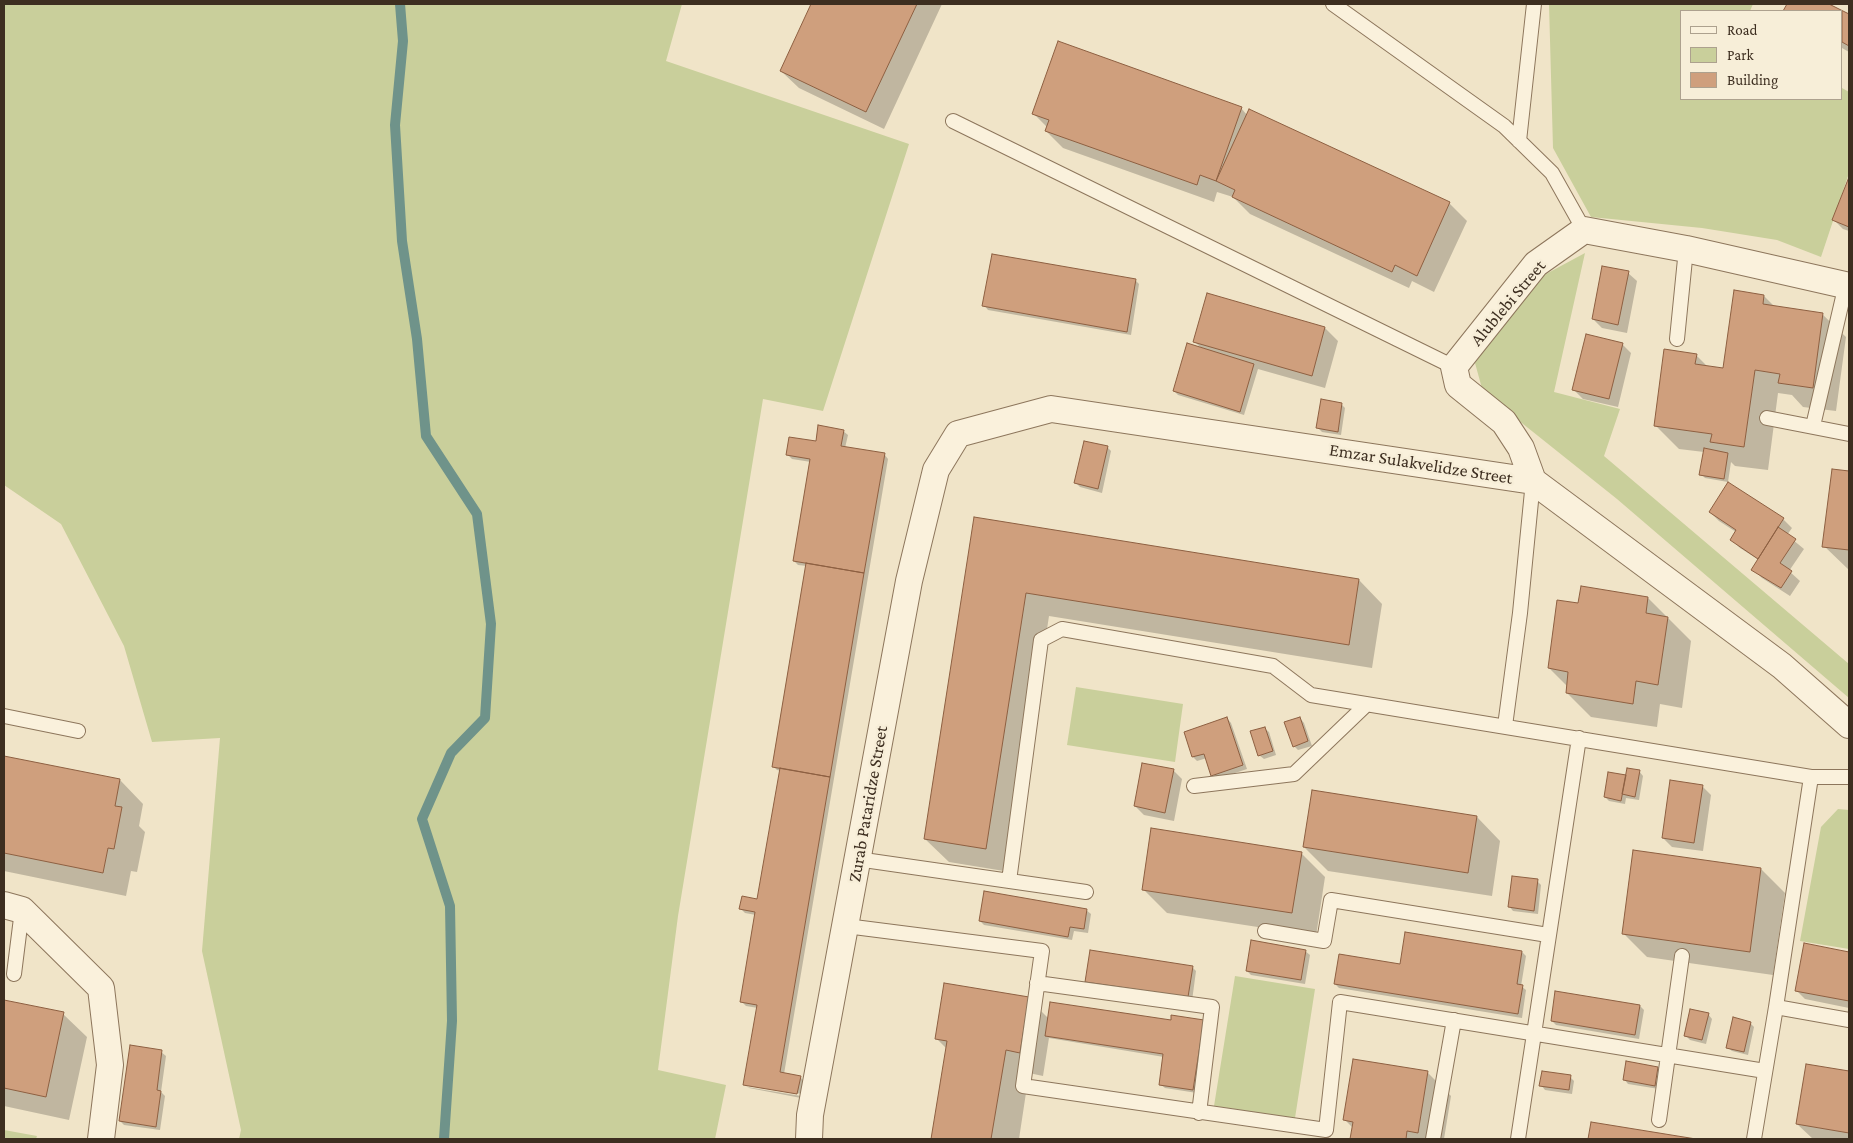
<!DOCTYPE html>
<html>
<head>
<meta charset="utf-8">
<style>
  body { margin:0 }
  #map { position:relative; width:1853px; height:1143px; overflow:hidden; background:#f0e4c8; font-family:"Crimson Pro",serif }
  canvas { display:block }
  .frame { position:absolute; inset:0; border:5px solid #3d2e20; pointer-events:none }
  .legend { position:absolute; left:1680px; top:10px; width:162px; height:90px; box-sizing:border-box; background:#f7eed8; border:1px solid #ada18e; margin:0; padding:6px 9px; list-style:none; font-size:15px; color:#3d2e20 }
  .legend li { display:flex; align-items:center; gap:10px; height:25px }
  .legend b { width:25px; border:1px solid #ada18e }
</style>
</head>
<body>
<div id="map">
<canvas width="1853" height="1143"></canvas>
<div class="frame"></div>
<ul class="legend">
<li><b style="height:6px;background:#faf1dc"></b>Road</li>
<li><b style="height:14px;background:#c9cf9b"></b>Park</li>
<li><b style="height:14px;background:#cf9f7d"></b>Building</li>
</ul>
</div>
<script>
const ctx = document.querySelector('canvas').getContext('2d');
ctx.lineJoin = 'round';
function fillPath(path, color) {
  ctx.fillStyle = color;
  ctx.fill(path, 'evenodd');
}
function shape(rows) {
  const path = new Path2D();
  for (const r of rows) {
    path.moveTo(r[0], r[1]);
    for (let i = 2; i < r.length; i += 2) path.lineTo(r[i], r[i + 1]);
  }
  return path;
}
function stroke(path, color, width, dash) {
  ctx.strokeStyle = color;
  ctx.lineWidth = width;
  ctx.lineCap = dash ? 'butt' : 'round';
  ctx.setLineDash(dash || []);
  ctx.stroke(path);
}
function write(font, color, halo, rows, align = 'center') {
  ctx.font = font + ' "Crimson Pro",serif';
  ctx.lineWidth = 5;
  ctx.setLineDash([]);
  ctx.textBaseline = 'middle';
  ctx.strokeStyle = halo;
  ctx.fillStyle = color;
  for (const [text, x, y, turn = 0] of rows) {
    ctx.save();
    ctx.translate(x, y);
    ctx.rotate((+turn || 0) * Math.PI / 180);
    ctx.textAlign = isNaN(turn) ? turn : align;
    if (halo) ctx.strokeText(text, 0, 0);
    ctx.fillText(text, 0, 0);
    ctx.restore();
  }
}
fillPath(shape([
  [4,4,682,4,666,61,909,144,823,411,763,399,678,916,658,1070,726,1085,715,1139,239,1139,241,1130,202,951,220,738,152,742,124,646,61,524,4,485],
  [1549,4,1753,4,1750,11,1682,11,1682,99,1842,99,1842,88,1849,92,1849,173,1821,257,1777,240,1702,228,1591,217,1553,148],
  [1585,253,1554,392,1620,409,1604,456,1849,664,1849,698,1617,499,1483,392,1475,363,1533,281],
  [1076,687,1183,704,1175,762,1067,745],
  [1838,809,1849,810,1849,949,1800,941,1821,827],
  [1235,976,1315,989,1295,1118,1214,1106],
  [4,1130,37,1136,36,1139,4,1139]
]), '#c9cf9b');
fillPath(shape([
  [813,4,942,4,884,129,799,88,781,71],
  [1788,4,1827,4,1849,15,1849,52,1842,48,1842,11,1784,11],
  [1241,108,1247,115,1249,111,1449,203,1467,221,1434,292,1412,281,1409,288,1250,214,1233,197,1217,192,1214,202,1063,148,1046,131,1047,127,1033,113],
  [1849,180,1849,231,1843,229,1834,220],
  [1628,273,1637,281,1627,333,1602,328,1593,319],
  [1135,280,1139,284,1131,335,988,310,984,305],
  [1208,295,1325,328,1338,341,1325,388,1258,369,1244,415,1178,395,1174,391,1202,349,1194,341],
  [1764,296,1775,307,1822,314,1846,337,1836,411,1803,407,1792,395,1778,393,1768,470,1735,466,1731,462,1728,482,1705,478,1701,474,1704,452,1679,449,1655,425,1696,355,1708,367,1724,369],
  [1622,344,1631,353,1618,407,1583,399,1574,390],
  [1341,404,1345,408,1341,435,1322,432,1318,428],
  [843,431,848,435,845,448,884,454,888,459,784,1074,800,1077,804,1081,802,1094,747,1084,747,1087,801,1096,801,1098,749,1088,744,1084,758,1008,746,1006,741,1001,756,915,745,913,741,909,758,901,781,771,777,770,773,766,807,566,798,565,794,561,811,462,792,459,788,455],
  [1107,447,1111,451,1102,493,1080,487,1076,483],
  [1834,471,1849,473,1849,570,1824,546],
  [1710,512,1783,519,1792,528,1787,535,1804,549,1789,571,1800,581,1790,596,1762,578,1753,569,1759,560,1740,548,1731,539,1736,532,1719,521],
  [975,519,1359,580,1382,604,1372,668,1049,616,1010,872,949,862,925,839],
  [1648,598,1691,641,1682,708,1660,704,1657,727,1591,717,1567,693,1568,687,1549,668,1579,605],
  [1227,718,1231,723,1247,769,1217,779,1213,775,1207,758,1197,761,1193,757,1185,733],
  [1300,718,1304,723,1312,746,1298,750,1294,746],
  [1264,728,1269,732,1276,755,1264,759,1259,755],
  [4,757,120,780,143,804,139,826,145,832,137,872,131,871,126,896,4,871],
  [1173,770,1182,779,1174,821,1144,815,1135,806],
  [1639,771,1643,776,1639,800,1626,798,1625,804,1609,801,1605,797,1627,777],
  [1702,786,1711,795,1703,851,1672,847,1663,838],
  [1477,817,1500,841,1492,896,1328,871,1304,847],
  [1301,853,1325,877,1316,936,1167,913,1143,889],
  [1761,869,1785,893,1773,975,1647,957,1623,933],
  [1537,881,1541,885,1538,914,1513,911,1509,906],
  [1086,910,1091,914,1088,933,1074,931,1072,940,984,925,980,921],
  [1805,945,1849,953,1849,1008,1805,999,1796,990],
  [1305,951,1310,955,1305,984,1251,975,1247,971],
  [1522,952,1526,956,1521,986,1526,990,1522,1018,1339,988,1335,984,1401,966],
  [1192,967,1196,971,1192,1001,1090,986,1086,981],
  [1028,998,1049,1019,1203,1021,1197,1093,1165,1088,1160,1084,1164,1057,1049,1038,1043,1076,1029,1073,1019,1139,932,1139,947,1049,936,1038],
  [4,1001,63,1014,87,1037,69,1120,4,1106],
  [1640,1006,1644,1010,1639,1039,1556,1025,1552,1021],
  [1708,1014,1712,1019,1706,1044,1690,1040,1686,1036],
  [1750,1023,1754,1027,1748,1055,1732,1051,1727,1047],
  [161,1052,166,1056,161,1092,165,1096,160,1130,124,1125,120,1121],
  [1807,1065,1849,1072,1849,1139,1813,1139,1797,1124],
  [1657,1068,1662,1072,1659,1089,1628,1084,1624,1079],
  [1427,1072,1451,1096,1444,1139,1351,1139,1353,1128,1345,1120],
  [1570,1077,1574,1081,1572,1094,1545,1090,1541,1085],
  [1592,1123,1688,1139,1589,1139]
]), '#0003');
stroke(shape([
  [400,4,403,41,395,125,402,241,417,339,426,436,477,514,491,624,485,718,451,753,422,819,450,906,452,1021,444,1139]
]), '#6f938a', 10);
const building = shape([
  [811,4,917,4,866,112,780,71,811,4],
  [1787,4,1829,4,1849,14,1849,46,1842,42,1842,11,1783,11,1787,4],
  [1058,41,1242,107,1216,181,1200,175,1197,185,1045,131,1049,120,1032,114,1058,41],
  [1249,109,1450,202,1417,276,1395,265,1392,272,1232,197,1235,190,1216,181,1249,109],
  [1849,177,1849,227,1832,220,1849,177],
  [992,254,1136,279,1127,332,982,306,992,254],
  [1602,266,1629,271,1618,325,1592,319,1602,266],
  [1734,290,1764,295,1763,304,1823,313,1813,388,1778,383,1780,374,1755,370,1744,447,1710,442,1712,434,1654,426,1664,349,1697,354,1695,364,1723,368,1734,290],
  [1207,293,1325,327,1312,376,1193,342,1207,293],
  [1586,334,1623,343,1609,399,1572,390,1586,334],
  [1187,343,1254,364,1240,412,1173,391,1187,343],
  [1321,399,1342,403,1338,432,1316,428,1321,399],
  [818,425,844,430,841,446,885,453,864,573,793,561,810,459,786,455,789,437,816,441,818,425],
  [1084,441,1108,446,1098,489,1074,483,1084,441],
  [1704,448,1728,453,1724,479,1699,475,1704,448],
  [1832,469,1849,471,1849,550,1822,547,1832,469],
  [1728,482,1784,518,1758,559,1730,540,1736,530,1709,512,1728,482],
  [974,517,1359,579,1349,645,1026,593,986,849,924,839,974,517],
  [1778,527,1796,539,1780,563,1792,571,1781,588,1751,570,1778,527],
  [806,563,864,573,830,777,772,767,806,563],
  [1581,586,1648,597,1646,613,1668,617,1658,685,1636,681,1633,704,1566,693,1568,672,1548,668,1557,600,1578,603,1581,586],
  [1227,717,1243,765,1211,776,1204,754,1192,757,1184,732,1227,717],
  [1300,717,1308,741,1293,747,1284,722,1300,717],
  [1265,727,1273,751,1258,756,1250,731,1265,727],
  [4,756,120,779,115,806,122,807,114,849,108,848,103,873,4,853,4,756],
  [1142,763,1174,769,1165,813,1134,806,1142,763],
  [780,768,830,777,780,1072,801,1076,797,1094,743,1085,757,1005,740,1002,755,912,739,909,742,896,757,899,780,768],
  [1627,768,1640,770,1635,797,1622,794,1627,768],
  [1608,772,1626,775,1621,801,1604,797,1608,772],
  [1670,780,1703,785,1694,843,1662,838,1670,780],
  [1312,790,1477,816,1468,873,1303,847,1312,790],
  [1151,828,1302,852,1292,913,1142,890,1151,828],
  [1633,850,1761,868,1750,952,1622,934,1633,850],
  [1512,876,1538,879,1534,911,1508,907,1512,876],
  [984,891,1087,909,1084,929,1070,927,1068,937,979,921,984,891],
  [1405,932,1522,951,1517,984,1523,985,1518,1014,1334,984,1339,954,1400,964,1405,932],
  [1251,940,1306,950,1301,980,1246,971,1251,940],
  [1804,943,1849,952,1849,1001,1795,991,1804,943],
  [1090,950,1193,966,1188,997,1085,982,1090,950],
  [944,983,1029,997,1020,1053,1006,1050,991,1139,931,1139,947,1041,935,1039,944,983],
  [1555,991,1640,1005,1635,1035,1551,1021,1555,991],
  [4,1000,64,1012,46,1097,4,1088,4,1000],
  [1050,1002,1171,1020,1171,1015,1204,1020,1193,1090,1159,1085,1163,1054,1045,1036,1050,1002],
  [1690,1009,1709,1013,1702,1040,1684,1036,1690,1009],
  [1733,1017,1751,1022,1744,1052,1726,1048,1733,1017],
  [130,1045,162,1050,157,1090,161,1091,156,1127,119,1121,130,1045],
  [1353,1059,1428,1071,1418,1133,1407,1131,1406,1139,1350,1139,1353,1122,1343,1120,1353,1059],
  [1626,1061,1658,1067,1655,1086,1623,1080,1626,1061],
  [1806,1064,1849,1071,1849,1133,1796,1124,1806,1064],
  [1542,1071,1571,1075,1569,1090,1539,1086,1542,1071],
  [1591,1122,1696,1139,1588,1139,1591,1122]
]);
fillPath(building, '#cf9f7d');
stroke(building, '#8d5f41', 1);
const lane = shape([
  [1333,4,1504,126,1552,173,1584,230],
  [953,121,1454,367],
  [1519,141,1534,4],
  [1677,339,1686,249],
  [1767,418,1849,434],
  [1813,426,1846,284],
  [4,716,78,731],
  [1505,726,1520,613,1533,481],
  [1194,786,1294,774,1367,704],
  [857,859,1086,892],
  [1009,881,1041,640,1062,629,1273,666,1311,695,1811,777,1849,777],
  [846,926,1042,951,1023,1086,1326,1130,1340,1002,1765,1071],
  [1265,931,1324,941,1331,900,1548,935],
  [14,974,22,910],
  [1037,983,1212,1007,1199,1113],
  [1776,1007,1811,777],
  [1659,1120,1682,956],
  [1433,1139,1454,1020],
  [1518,1139,1579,738],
  [1754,1139,1776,1007,1849,1020]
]);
const street = shape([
  [1533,481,1521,448,1504,422,1458,385,1454,367,1536,264,1584,230,1686,249,1849,286],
  [4,905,22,910,101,988,110,1065,101,1139],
  [809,1139,810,1115,909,581,936,470,958,434,1051,409,1533,481,1782,666,1849,725]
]);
stroke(lane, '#8d765c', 16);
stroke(street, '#8d765c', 28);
stroke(lane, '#faf1dc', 14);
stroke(street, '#faf1dc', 26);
write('18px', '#3d2e20', '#f7eed8', [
  ["Alublebi Street",1508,303,-50],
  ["Emzar Sulakvelidze Street",1421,464,9],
  ["Zurab Pataridze Street",868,804,-80]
]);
</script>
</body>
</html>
